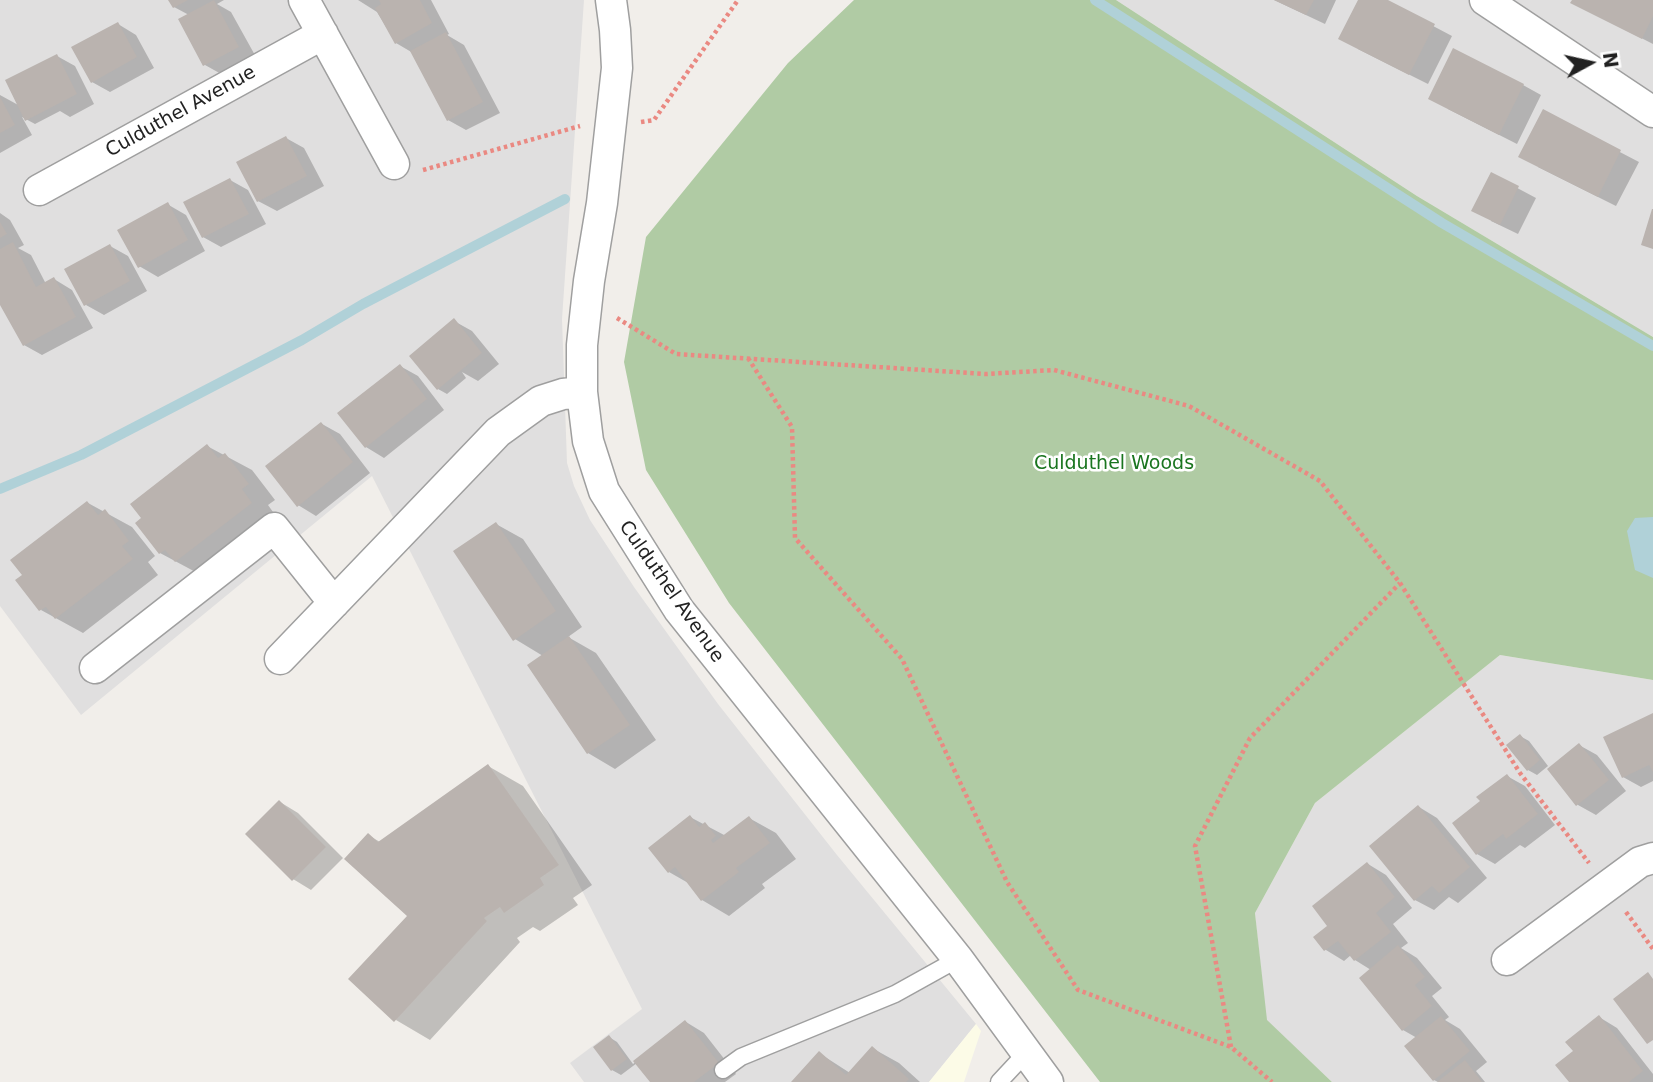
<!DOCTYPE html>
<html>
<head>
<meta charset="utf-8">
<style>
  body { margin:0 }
  #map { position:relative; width:1653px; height:1082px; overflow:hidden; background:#f1eeea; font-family:"DejaVu Sans",sans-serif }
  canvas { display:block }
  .north { position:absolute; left:1555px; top:28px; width:70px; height:70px; -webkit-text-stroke:5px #fff; paint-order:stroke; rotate:82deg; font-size:19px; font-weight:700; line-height:28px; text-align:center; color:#222 }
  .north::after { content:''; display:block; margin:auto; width:24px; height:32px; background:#222; clip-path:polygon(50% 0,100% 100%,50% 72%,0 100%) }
</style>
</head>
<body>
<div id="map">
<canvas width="1653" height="1082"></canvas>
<div class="north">N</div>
</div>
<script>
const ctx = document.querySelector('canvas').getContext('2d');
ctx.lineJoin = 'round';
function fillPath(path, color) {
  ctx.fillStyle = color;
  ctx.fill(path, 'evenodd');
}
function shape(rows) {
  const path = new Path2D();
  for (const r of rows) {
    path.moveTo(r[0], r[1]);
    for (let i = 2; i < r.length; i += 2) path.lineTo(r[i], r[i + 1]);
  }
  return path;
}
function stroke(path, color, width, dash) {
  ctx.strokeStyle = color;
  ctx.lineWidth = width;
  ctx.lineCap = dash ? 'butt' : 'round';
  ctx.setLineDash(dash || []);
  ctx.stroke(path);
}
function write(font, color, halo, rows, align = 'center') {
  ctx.font = font + ' "DejaVu Sans",sans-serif';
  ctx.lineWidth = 5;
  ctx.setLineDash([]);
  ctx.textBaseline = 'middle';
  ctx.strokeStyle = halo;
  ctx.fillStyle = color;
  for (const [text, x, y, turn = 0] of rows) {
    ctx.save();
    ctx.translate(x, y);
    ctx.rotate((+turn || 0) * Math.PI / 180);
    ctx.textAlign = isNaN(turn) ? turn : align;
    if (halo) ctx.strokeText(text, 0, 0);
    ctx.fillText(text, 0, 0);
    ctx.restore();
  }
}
fillPath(shape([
  [0,0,584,0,562,319,567,463,574,486,590,520,634,587,718,704,837,855,976,1024,929,1082,584,1082,570,1063,642,1009,372,476,81,715,0,606],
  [1116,0,1653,0,1653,337,1417,196],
  [1500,655,1653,680,1653,1082,1332,1082,1266,1020,1255,913,1315,803]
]), '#e0dfdf');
fillPath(shape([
  [976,1024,981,1031,964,1082,929,1082]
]), '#fcfbe7');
fillPath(shape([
  [854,0,1116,0,1417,196,1653,337,1653,680,1500,655,1315,803,1255,913,1267,1020,1332,1082,1100,1082,729,603,646,470,624,362,646,237,788,63]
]), '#b0cba4');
fillPath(shape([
  [1653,517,1653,578,1635,570,1627,531,1635,518]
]), '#b0d1d8');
fillPath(shape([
  [171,0,224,0,217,4,231,12,256,57,223,75,205,65,189,15,174,7],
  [358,0,431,0,449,34,447,35,464,45,500,113,466,130,448,120,413,53,396,43,377,12],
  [1274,0,1336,0,1325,24],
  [1360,0,1384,0,1452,36,1428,84,1358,49],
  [1574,0,1653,0,1653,44,1590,12],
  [118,24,136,35,154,68,110,92,92,82],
  [57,56,75,66,94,104,70,117,60,111,35,124,22,117,32,135,0,153,0,95,20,106],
  [1523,85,1541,95,1517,144,1448,109],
  [1543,112,1639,162,1616,206,1538,167],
  [286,138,304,148,324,186,277,211,258,201],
  [1491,174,1536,198,1518,234,1491,221],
  [230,180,248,190,266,224,221,247,203,237],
  [167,204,186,215,205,251,158,277,139,266],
  [0,213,10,220,24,245,18,248,31,255,46,284,54,279,72,290,93,328,42,355,24,345,0,301],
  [110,246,128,256,147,291,104,315,86,305],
  [454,321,472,331,499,364,478,381,462,372,466,378,447,394,438,389],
  [400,366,418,376,444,410,384,458,366,447,340,413],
  [322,424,340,434,370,473,316,516,298,505],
  [207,446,252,470,275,500,268,505,278,519,203,576,160,553],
  [88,503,132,527,155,556,148,562,158,575,83,633,41,610],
  [496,524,523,539,582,627,568,637,596,653,656,740,615,769,588,753,543,656,515,639],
  [1653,715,1653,781,1641,787,1623,777],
  [1520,736,1529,741,1548,766,1537,775,1528,770],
  [1579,745,1597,755,1626,791,1596,815,1578,805,1549,769],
  [488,766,523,786,592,885,573,898,578,905,540,931,533,927,517,938,520,942,430,1040,396,1020,409,915,368,835,380,842],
  [1507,776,1525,786,1555,825,1525,848,1520,845,1495,864,1477,854,1482,801],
  [280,802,298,813,343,858,311,890,293,879],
  [1419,807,1437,818,1487,878,1458,903,1449,897,1434,910,1415,900],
  [690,817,726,836,749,818,776,833,796,859,762,884,765,888,729,916,702,900,690,884,669,872],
  [1368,864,1386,875,1412,908,1393,924,1408,943,1401,948,1417,958,1442,988,1432,996,1449,1017,1445,1020,1460,1029,1487,1062,1476,1071,1485,1082,1438,1082,1434,1080,1417,1038,1403,1030,1371,970,1355,960,1351,955,1344,961,1326,950,1316,937,1329,926],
  [1599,1017,1617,1028,1653,1074,1653,1082,1571,1082,1575,1051],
  [686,1022,704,1033,736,1074,725,1082,652,1082,637,1063,621,1075,612,1070,609,1037,617,1042,633,1064],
  [872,1048,899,1063,920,1082,794,1082,819,1053,850,1073]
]), '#0003');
stroke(shape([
  [1095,0,1442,223,1653,346],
  [0,489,81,455,302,340,363,304,565,199]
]), '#b0d1d8', 10);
fillPath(shape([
  [168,0,188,0,173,8],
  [214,0,239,47,203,66,178,19],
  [379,0,420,0,432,23,395,44,375,8,381,4],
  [1274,0,1314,0,1306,15],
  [1358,0,1388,0,1435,24,1409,75,1338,39],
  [1572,0,1653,0,1653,16,1642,39,1570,3],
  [118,22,137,57,91,83,71,47],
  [446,32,483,102,447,121,410,51],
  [1453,48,1524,84,1499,135,1428,99],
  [57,54,77,94,25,121,5,80],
  [0,97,15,125,0,133],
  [1543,109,1621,150,1598,197,1518,157],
  [286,136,307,176,257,202,236,162],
  [1491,172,1519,186,1500,225,1471,211],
  [230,178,249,214,202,238,183,202],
  [168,202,188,240,138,268,117,230],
  [1652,209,1653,209,1653,249,1641,245],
  [0,222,7,234,0,238],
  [13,242,36,287,54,277,76,317,23,346,0,305,0,249],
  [110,244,130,281,84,306,64,269],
  [454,318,482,353,437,390,409,356],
  [400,364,427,399,365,448,337,413],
  [321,422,353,462,297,507,265,466],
  [207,444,218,458,225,453,249,484,242,489,252,503,175,562,165,550,159,554,135,523,141,518,130,504],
  [87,501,98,515,105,509,129,541,122,546,133,559,55,619,46,607,39,611,15,580,22,575,10,560],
  [496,522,556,611,513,641,453,551],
  [569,636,630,725,587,754,527,665],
  [1653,713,1653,772,1649,765,1622,778,1603,737],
  [1520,734,1540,760,1527,771,1506,745],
  [1579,743,1609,780,1576,806,1547,769],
  [488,764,559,865,540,878,544,885,504,913,500,907,484,918,487,921,394,1022,348,979,407,916,344,859,368,833,378,842],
  [1507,774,1538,814,1506,839,1503,834,1476,855,1452,823,1480,801,1476,797],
  [279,800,326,847,292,881,245,834],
  [1418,805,1470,867,1439,893,1432,886,1414,901,1369,846],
  [690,815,699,827,705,822,716,836,711,840,713,843,749,816,770,843,736,868,739,872,701,901,675,867,668,873,648,848],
  [1367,862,1395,897,1376,913,1391,932,1354,961,1338,941,1324,951,1313,937,1327,926,1312,906],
  [1398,945,1425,977,1415,985,1432,1006,1402,1031,1359,978],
  [1648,972,1653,979,1653,1040,1647,1044,1613,999],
  [1599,1015,1643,1071,1629,1082,1569,1082,1555,1065,1573,1051,1565,1042],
  [1441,1016,1470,1051,1433,1081,1404,1046],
  [685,1020,719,1063,694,1082,650,1082,633,1061],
  [609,1035,627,1059,611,1071,593,1047],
  [872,1046,909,1079,906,1082,791,1082,819,1051,846,1075],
  [1465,1060,1482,1082,1437,1082]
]), '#bab3af');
const lane = shape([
  [723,1070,741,1057,895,994,958,959],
  [999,1082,1027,1052]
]);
const street = shape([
  [304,0,394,164],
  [611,0,615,30,617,68,602,203,589,281,582,345,582,392,588,441,604,491,679,610,958,959,1048,1082],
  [1485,0,1653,112],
  [39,190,323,34],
  [280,659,498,432,541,401,563,394,582,392],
  [95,668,274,528,334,603],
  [1507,960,1640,862,1653,858]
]);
stroke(lane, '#9f9f9f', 19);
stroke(street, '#9f9f9f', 33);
stroke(shape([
  [641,122,654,120,738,0],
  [423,170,580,126],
  [617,318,676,354,986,374,1054,370,1189,406,1320,481,1400,583,1520,773,1589,863],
  [748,358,792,427,795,538,902,659,1007,882,1078,990,1231,1047,1272,1082],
  [1626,912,1653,949],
  [1231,1047,1195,846,1250,738,1400,583]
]), '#ea8982', 4.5, [3.5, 3.5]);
stroke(lane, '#fff', 16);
stroke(street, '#fff', 30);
write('19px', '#222', '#fff', [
  ["Culduthel Avenue",181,112,-29],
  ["Culduthel Avenue",671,592,55]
]);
write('19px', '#1a751f', '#fff', [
  ["Culduthel Woods",1114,464]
]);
</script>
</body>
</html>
